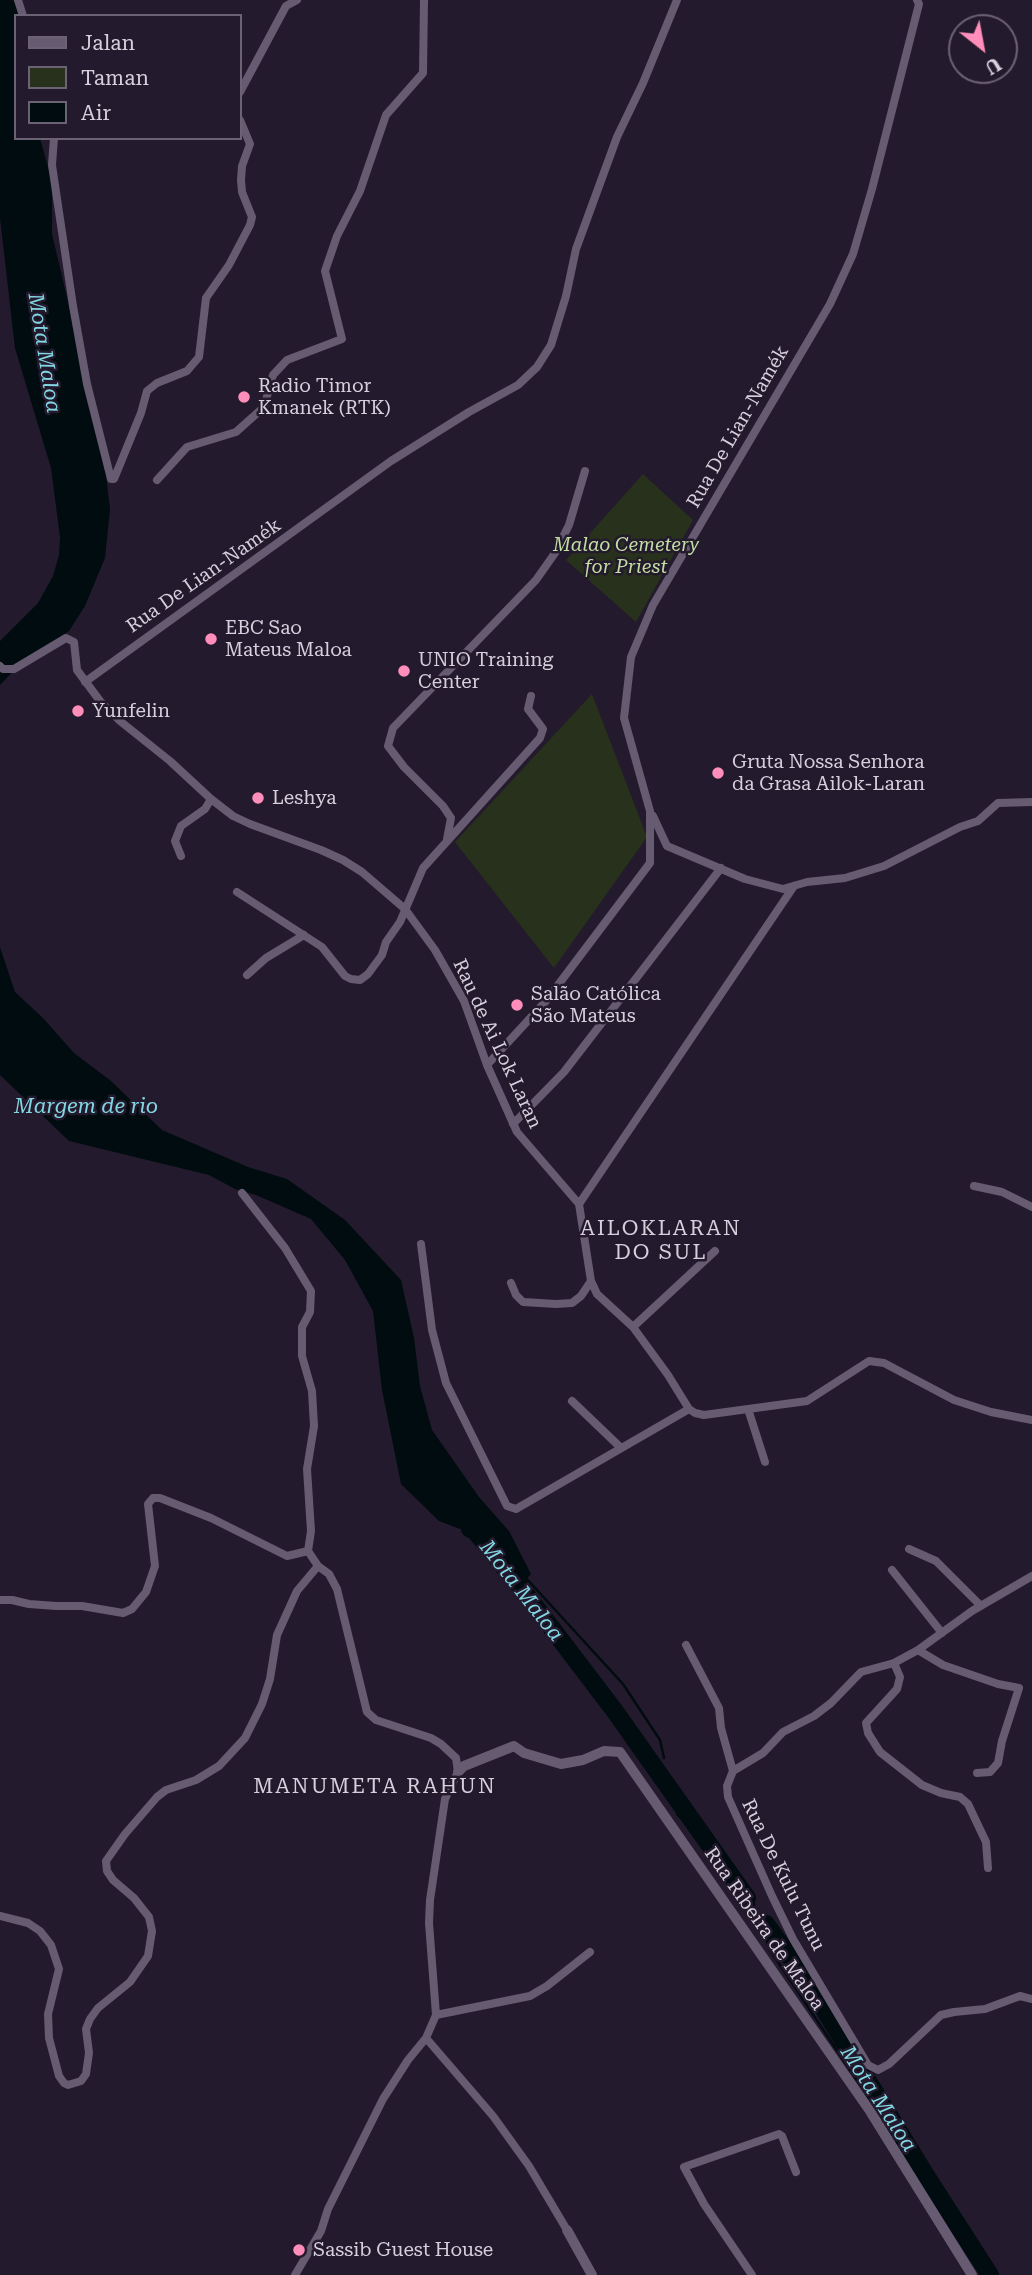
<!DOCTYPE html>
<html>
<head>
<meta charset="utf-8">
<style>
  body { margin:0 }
  #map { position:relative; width:1032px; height:2275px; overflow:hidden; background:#241a2d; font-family:"Roboto Serif",serif }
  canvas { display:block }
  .legend { position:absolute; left:14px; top:14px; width:228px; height:126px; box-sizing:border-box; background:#241a2d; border:2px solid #6b6373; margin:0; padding:9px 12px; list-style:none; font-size:21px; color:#d6d0dd }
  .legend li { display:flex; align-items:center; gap:14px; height:35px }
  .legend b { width:35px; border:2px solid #6b6373 }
  .north { position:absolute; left:948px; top:14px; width:70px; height:70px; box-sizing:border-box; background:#241a2d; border:2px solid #6b6373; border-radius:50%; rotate:149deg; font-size:19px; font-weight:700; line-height:28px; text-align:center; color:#d6d0dd }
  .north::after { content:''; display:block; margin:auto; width:24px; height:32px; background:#ff8eba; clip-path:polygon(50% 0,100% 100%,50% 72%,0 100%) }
</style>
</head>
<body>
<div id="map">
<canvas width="1032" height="2275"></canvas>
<ul class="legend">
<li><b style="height:9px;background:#665b71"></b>Jalan</li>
<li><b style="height:19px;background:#27311b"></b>Taman</li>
<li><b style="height:19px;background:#000c0f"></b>Air</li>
</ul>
<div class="north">U</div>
</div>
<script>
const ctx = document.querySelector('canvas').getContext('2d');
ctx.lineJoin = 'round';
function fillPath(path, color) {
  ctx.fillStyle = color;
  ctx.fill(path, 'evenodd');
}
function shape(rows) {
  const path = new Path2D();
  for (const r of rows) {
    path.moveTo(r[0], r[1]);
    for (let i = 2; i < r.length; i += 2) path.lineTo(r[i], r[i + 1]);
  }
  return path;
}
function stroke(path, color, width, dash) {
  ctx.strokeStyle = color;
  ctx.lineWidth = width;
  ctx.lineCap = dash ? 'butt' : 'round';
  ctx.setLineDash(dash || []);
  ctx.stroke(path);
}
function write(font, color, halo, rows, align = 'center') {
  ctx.font = font + ' "Roboto Serif",serif';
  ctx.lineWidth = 5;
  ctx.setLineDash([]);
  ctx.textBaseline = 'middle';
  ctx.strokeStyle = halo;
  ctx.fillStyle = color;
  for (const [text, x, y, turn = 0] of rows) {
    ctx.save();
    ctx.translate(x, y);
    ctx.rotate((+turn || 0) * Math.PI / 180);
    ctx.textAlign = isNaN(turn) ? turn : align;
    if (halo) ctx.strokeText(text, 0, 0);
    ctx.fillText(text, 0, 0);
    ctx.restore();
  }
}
fillPath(shape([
  [643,474,693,520,636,622,566,560],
  [592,694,647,837,554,968,455,842]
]), '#27311b');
fillPath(shape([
  [0,0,13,0,18,8,19,16,16,16,16,138,40,138,52,182,52,234,103,450,110,509,105,558,85,606,69,631,27,657,0,685,0,641,38,603,53,576,59,555,60,537,51,468,15,348,0,218],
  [0,947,15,992,43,1018,74,1053,111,1081,162,1130,248,1167,287,1179,345,1220,401,1280,414,1338,420,1386,432,1430,479,1497,509,1531,531,1574,524,1582,476,1535,439,1521,401,1484,382,1390,373,1311,345,1260,311,1219,256,1195,235,1189,209,1175,69,1141,0,1075]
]), '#000c0f');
stroke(shape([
  [526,1578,623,1684,660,1740,664,1758],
  [677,1814,686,1823],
  [737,1875,747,1885,770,1950,987,2275]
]), '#000c0f', 2.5);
stroke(shape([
  [470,1529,475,1531,525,1593,614,1710,747,1898],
  [766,1924,803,1975,925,2174,990,2275]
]), '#000c0f', 18);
stroke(shape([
  [18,0,23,16],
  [240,92,286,6,297,0],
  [54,138,52,165,73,306,87,384,111,479,114,479,141,413,147,391,157,383,187,371,199,357,206,298,229,265,250,225,252,217,242,192,241,180,242,166,250,144,240,120],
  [157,480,187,447,236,432,264,407,273,375,287,360,342,339,325,271,337,236,360,191,386,115,423,73,424,0],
  [0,666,3,669,14,669,66,638,74,642,77,670,100,701,120,721,170,761,211,799,233,816,250,824,321,850,343,860,362,872,405,909,435,950,464,1001,487,1065,517,1132,579,1204],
  [85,682,391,461,469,412,518,385,537,367,551,345,566,296,576,249,617,137,643,83,677,0],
  [653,816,667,846,745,879,783,889,807,882,845,878,884,866,960,827,978,821,998,803,1032,802],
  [447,839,451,818,443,806,404,767,388,746,393,728,536,580,555,553,569,525,585,471],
  [181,856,175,841,181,826,205,809,211,799],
  [237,892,322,947,345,976,351,979,360,980,368,974,382,955,386,942,400,922,423,868,540,738,543,729,528,709,531,696],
  [247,975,266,958,304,935],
  [487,1065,546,1001,650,863,650,811,624,718,631,657,653,605,830,304,853,254,872,189,919,4,917,0],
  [513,1124,564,1072,721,868],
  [974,1186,1002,1192,1032,1207],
  [242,1193,285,1248,311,1291,310,1312,302,1327,302,1356,312,1391,314,1426,307,1469,311,1531,308,1551,318,1566,329,1574,337,1589,367,1712,376,1720,431,1738,441,1744,456,1758,458,1772,445,1799,430,1900,429,1923,436,2015,426,2038,408,2060,383,2099,328,2209,321,2231,295,2275],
  [579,1204,591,1281,597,1294,633,1327,668,1375,689,1409,695,1413,704,1415,807,1401,869,1361,884,1363,954,1400,991,1412,1032,1420],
  [579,1204,794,886],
  [421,1244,432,1330,446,1383,507,1506,516,1509,689,1409],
  [511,1283,516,1295,523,1302,556,1304,572,1303,581,1296,591,1281],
  [633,1327,715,1251],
  [572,1401,620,1447],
  [748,1409,765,1462],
  [909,1549,936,1561,981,1606],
  [892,1570,942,1633],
  [1032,1576,972,1611,918,1650,894,1663,861,1672,831,1703,814,1716,783,1732,763,1753,733,1771,727,1786,728,1797,772,1896,793,1939,868,2065,878,2070,889,2064,941,2015,954,2012,985,2009,1020,1996,1032,1999],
  [0,1600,12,1600,29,1604,56,1606,82,1606,123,1613,132,1609,146,1592,155,1566,148,1504,153,1498,160,1498,211,1518,287,1556,308,1551],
  [686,1645,719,1708,721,1728,733,1771],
  [918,1650,943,1665,998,1684,1019,1688,1002,1741,998,1763,990,1772,977,1773],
  [894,1663,900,1677,897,1689,866,1723,868,1733,880,1752,922,1785,941,1793,960,1797,968,1804,986,1842,988,1868],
  [0,1916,28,1923,40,1931,51,1945,59,1969,48,2014,49,2038,59,2076,64,2083,68,2085,81,2081,86,2074,89,2053,86,2029,90,2019,98,2008,130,1982,148,1956,152,1931,149,1917,134,1898,113,1880,107,1871,106,1861,125,1834,157,1797,166,1790,196,1780,219,1766,245,1738,262,1704,270,1679,277,1635,297,1591,318,1566],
  [436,2015,530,1996,547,1986,590,1952],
  [426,2038,493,2116,529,2166,567,2230],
  [752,2275,704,2204,684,2167,779,2134,782,2136,796,2172]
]), '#665b71', 8);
stroke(shape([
  [458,1772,464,1766,514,1746,524,1753,561,1764,583,1760,604,1751,620,1752,870,2111,972,2275],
  [567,2230,592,2275]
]), '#665b71', 10);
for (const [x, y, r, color] of [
  [244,397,7,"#ff8eba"],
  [211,639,7,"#ff8eba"],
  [404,671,7,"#ff8eba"],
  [78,711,7,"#ff8eba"],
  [718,773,7,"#ff8eba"],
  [258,798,7,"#ff8eba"],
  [517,1005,7,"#ff8eba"],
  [299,2250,7,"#ff8eba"]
]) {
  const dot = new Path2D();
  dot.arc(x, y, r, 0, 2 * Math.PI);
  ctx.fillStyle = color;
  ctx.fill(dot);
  stroke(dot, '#241a2d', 2.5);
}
write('19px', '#d6d0dd', '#241a2d', [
  ["Radio Timor",258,386],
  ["Kmanek (RTK)",258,408],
  ["EBC Sao",225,628],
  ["Mateus Maloa",225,650],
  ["UNIO Training",418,660],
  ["Center",418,682],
  ["Yunfelin",92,711],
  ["Gruta Nossa Senhora",732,762],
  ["da Grasa Ailok-Laran",732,784],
  ["Leshya",272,798],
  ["Salão Católica",531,994],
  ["São Mateus",531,1016],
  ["Sassib Guest House",313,2250]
], 'left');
write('19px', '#d6d0dd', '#241a2d', [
  ["Rua De Lian-Namék",738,427,-60],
  ["Rua De Lian-Namék",204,576,-35],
  ["Rau de Ai Lok Laran",497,1044,65],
  ["Rua De Kulu Tunu",783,1875,64],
  ["Rua Ribeira de Maloa",764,1929,55]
]);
write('italic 19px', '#c3dea3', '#241a2d', [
  ["Malao Cemetery",626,545],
  ["for Priest",626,567]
]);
write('italic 21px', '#82d7e2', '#241a2d', [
  ["Mota Maloa",44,353,81],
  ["Margem de rio",86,1107],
  ["Mota Maloa",521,1591,52],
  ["Mota Maloa",878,2099,57]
]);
ctx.letterSpacing = '2px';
write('21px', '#d6d0dd', '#241a2d', [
  ["AILOKLARAN",661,1229],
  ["DO SUL",661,1253],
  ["MANUMETA RAHUN",375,1787]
]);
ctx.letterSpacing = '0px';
</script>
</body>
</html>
